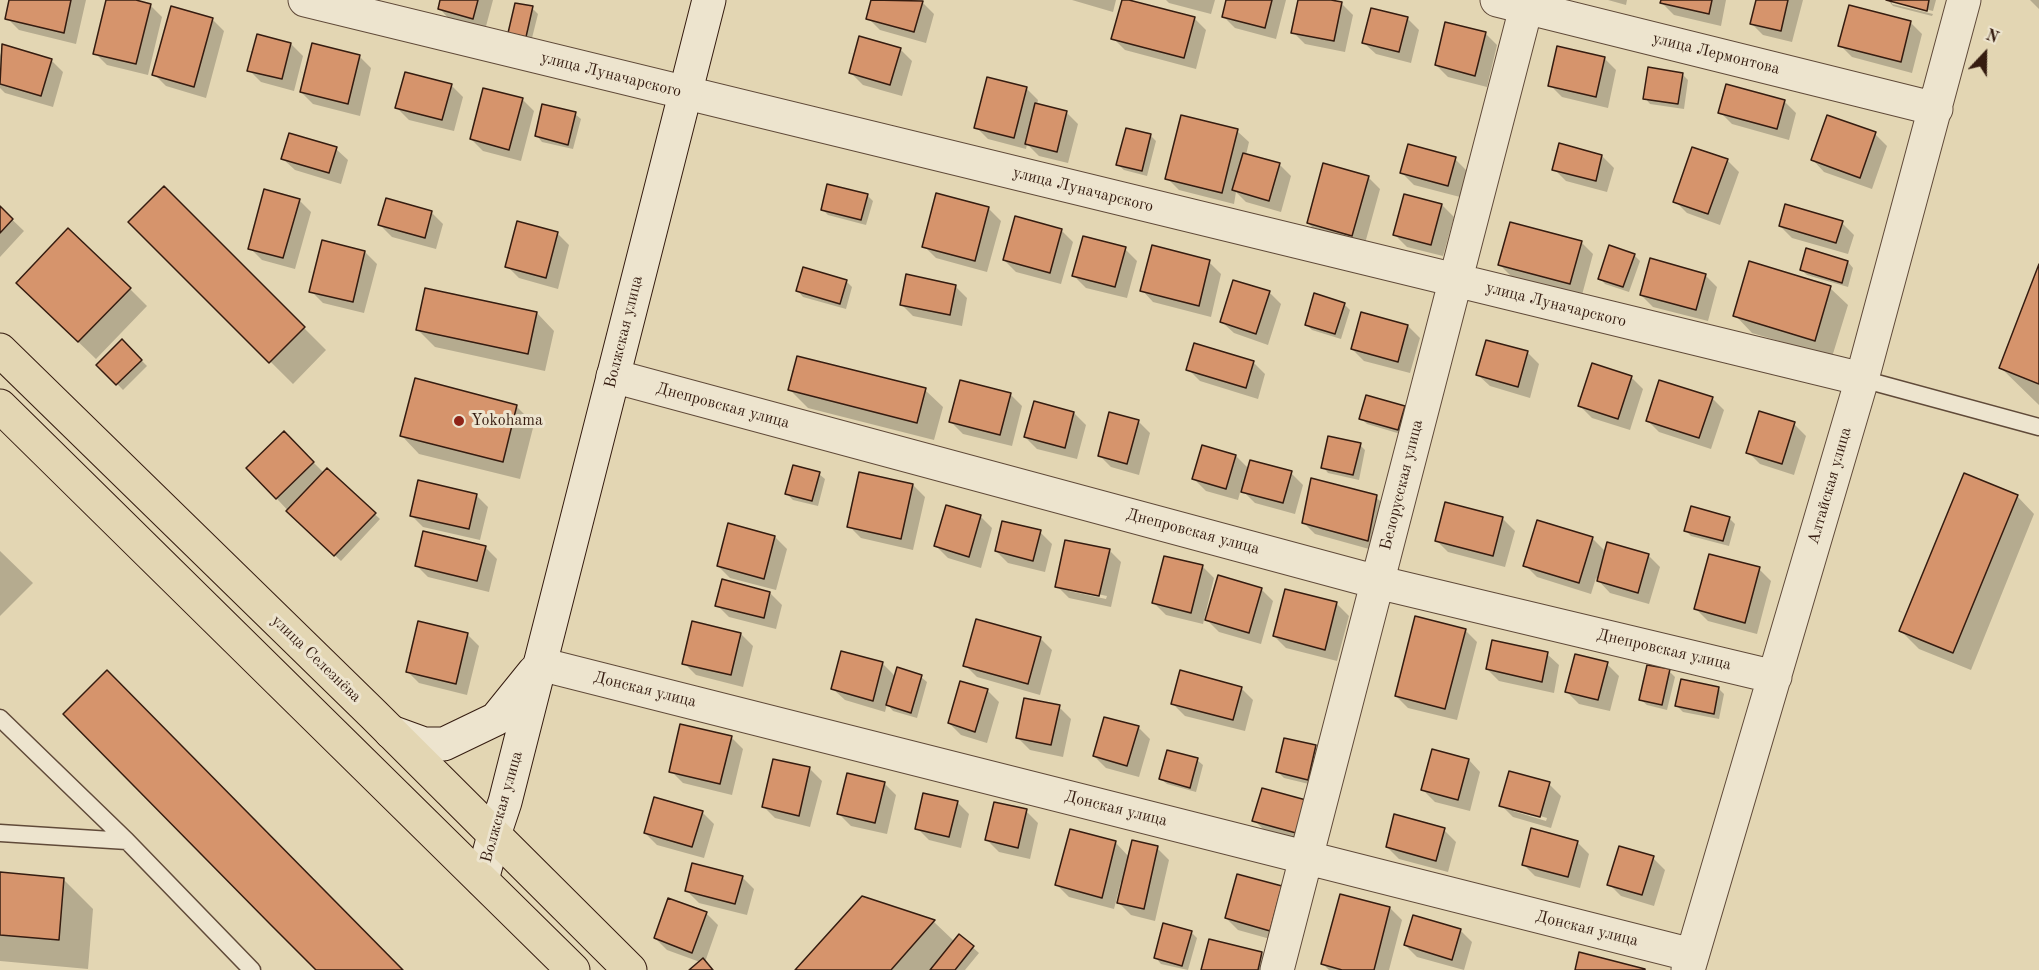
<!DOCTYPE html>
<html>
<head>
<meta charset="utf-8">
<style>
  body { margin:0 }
  #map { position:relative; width:2039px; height:970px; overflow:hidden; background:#e3d6b3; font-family:"Old Standard TT",serif }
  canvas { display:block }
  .north { position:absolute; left:1955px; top:24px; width:60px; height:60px; -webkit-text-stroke:4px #ede4ce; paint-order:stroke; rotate:22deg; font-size:16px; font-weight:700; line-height:24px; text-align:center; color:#351c10 }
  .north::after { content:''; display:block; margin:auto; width:21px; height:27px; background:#351c10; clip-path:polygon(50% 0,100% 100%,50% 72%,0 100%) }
</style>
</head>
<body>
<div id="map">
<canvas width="2039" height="970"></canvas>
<div class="north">N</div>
</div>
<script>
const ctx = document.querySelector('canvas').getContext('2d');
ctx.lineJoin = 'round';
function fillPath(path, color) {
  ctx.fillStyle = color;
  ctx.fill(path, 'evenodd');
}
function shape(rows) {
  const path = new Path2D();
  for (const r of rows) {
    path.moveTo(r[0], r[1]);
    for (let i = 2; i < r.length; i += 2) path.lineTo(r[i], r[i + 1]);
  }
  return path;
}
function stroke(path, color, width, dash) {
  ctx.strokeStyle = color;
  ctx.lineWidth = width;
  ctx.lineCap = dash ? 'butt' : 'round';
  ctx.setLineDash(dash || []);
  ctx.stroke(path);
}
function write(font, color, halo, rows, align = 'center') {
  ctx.font = font + ' "Old Standard TT",serif';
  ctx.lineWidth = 6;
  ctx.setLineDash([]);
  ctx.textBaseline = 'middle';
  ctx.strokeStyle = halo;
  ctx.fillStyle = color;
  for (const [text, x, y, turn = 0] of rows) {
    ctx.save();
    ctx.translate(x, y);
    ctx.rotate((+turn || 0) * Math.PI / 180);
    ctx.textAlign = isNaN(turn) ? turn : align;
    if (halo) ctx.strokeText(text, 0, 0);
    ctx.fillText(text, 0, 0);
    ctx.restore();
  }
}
fillPath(shape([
  [11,0,86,0,76,44,19,30,7,18],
  [108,0,130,0,150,5,162,17,148,75,107,65,95,53],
  [442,0,493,0,485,30,451,21,440,9],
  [873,0,915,0,922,2,934,14,926,43,880,30,868,18],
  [1072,0,1116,0,1113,12],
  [1123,0,1194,18,1206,30,1196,69,1125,50,1113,38],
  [1166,0,1215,0,1211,14,1169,3],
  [1227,0,1286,0,1276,39,1235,28,1223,16],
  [1300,0,1323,0,1341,3,1353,15,1345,52,1305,44,1293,32],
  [1608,0,1627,0,1626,5],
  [1663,0,1726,0,1721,26,1674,15,1662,3],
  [1757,0,1803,0,1792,42,1763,35,1751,23],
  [1888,0,1936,0,1933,11,1892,1,1892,4,1933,14,1932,16,1893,6],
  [2030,0,2039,0,2039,9],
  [532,8,538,14,531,42,516,38],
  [1407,18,1419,30,1411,63,1376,54,1364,43],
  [212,19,224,31,206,98,166,86,154,74],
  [1910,22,1922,34,1912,73,1852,57,1840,45],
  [1485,33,1497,45,1487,87,1448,77,1436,65],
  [291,44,303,56,294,91,261,82,249,70],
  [3,46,51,60,63,72,53,107,5,93,0,88,0,56],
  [900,49,912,61,902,96,863,85,851,73],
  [359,56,371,68,360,116,313,104,301,92],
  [1604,58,1616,70,1608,108,1562,97,1550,85],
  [1682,74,1688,80,1684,109,1650,104,1645,98],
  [451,85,463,97,454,131,409,120,397,108],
  [1026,88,1038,100,1037,105,1066,112,1078,124,1068,163,1039,156,1027,144,1026,149,988,139,976,127],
  [522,99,534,111,521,161,483,151,471,139],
  [1784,101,1796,113,1789,140,1732,124,1720,112],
  [575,114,581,119,573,149,542,142,537,136],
  [1237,131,1249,142,1246,155,1279,164,1291,176,1281,212,1246,202,1236,192,1234,204,1179,190,1167,178],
  [1875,134,1887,146,1872,189,1824,172,1813,160],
  [1150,135,1156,141,1147,176,1124,170,1118,165],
  [336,149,348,160,341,184,295,170,283,159],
  [1602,156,1614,168,1607,192,1566,181,1554,169],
  [1455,159,1467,171,1460,197,1414,185,1402,173],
  [1727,160,1739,172,1720,225,1687,213,1675,201],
  [1368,177,1380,189,1364,247,1320,235,1308,223],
  [164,188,326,350,293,384,130,222],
  [867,195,873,201,866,225,828,215,822,209],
  [299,200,311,212,295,269,262,260,250,248],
  [1442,205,1454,217,1443,256,1407,247,1395,235],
  [0,208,24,231,0,257],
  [989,209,1001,221,987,272,936,258,924,246],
  [431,212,443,224,436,249,392,237,380,225],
  [1842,223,1854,235,1848,254,1792,238,1780,226],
  [1061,230,1073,242,1061,284,1016,272,1004,260],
  [557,233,569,245,558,289,519,278,507,266],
  [1581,242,1593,254,1582,295,1512,277,1500,265],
  [1125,249,1137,261,1127,298,1086,288,1074,276],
  [365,252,377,264,364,313,323,303,311,291],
  [1634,255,1640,261,1629,292,1605,284,1600,278],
  [1209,262,1221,274,1211,317,1153,302,1142,290],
  [1848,262,1853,268,1848,287,1807,275,1801,269],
  [2039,268,2039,405,2001,368],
  [1705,275,1717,287,1708,321,1653,307,1641,295],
  [846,281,852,287,846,309,803,297,798,291],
  [955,286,967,298,962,326,913,316,901,304],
  [1830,288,1848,305,1832,357,1752,333,1735,315],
  [130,289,147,306,96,359,35,300],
  [1269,292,1281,304,1268,345,1234,333,1222,322],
  [1344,304,1350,310,1341,339,1312,330,1306,324],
  [537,313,554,331,545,371,435,347,417,329],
  [1408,326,1420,338,1410,373,1364,361,1352,349],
  [122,341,147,366,123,390,99,365],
  [1527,352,1539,364,1530,398,1490,386,1478,375],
  [1253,362,1265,374,1258,399,1200,381,1188,369],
  [1631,377,1643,389,1630,430,1592,418,1580,406],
  [790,390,925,390,943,407,934,440,808,408],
  [1010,394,1022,406,1012,446,963,434,951,422],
  [1712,398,1724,410,1711,449,1659,432,1647,420],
  [516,406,534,424,520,479,419,454,402,436],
  [1404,407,1410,413,1404,435,1367,424,1361,418],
  [1074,413,1086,425,1077,459,1037,449,1025,437],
  [1138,421,1150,433,1139,475,1111,467,1099,455],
  [1794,424,1806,436,1794,475,1760,464,1748,452],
  [284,433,324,473,327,470,380,519,341,561,294,517,248,468],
  [1360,445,1365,450,1359,480,1328,473,1323,467],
  [1236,456,1249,469,1291,473,1303,485,1295,514,1255,503,1241,489,1238,500,1206,491,1194,479],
  [819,474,825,479,818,506,793,500,787,494],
  [913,485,925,497,913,550,861,538,849,526],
  [476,495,488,507,480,540,423,527,411,515],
  [2017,496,2034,514,1971,670,1919,649,1901,631],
  [1376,497,1388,509,1380,552,1315,534,1303,522],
  [980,516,992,528,981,568,948,558,936,546],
  [1729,518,1735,524,1729,546,1691,536,1685,530],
  [1503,519,1515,531,1505,567,1448,552,1436,540],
  [1040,532,1052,544,1045,572,1008,563,996,551],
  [775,537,787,549,776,590,730,578,718,566],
  [1592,538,1606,552,1648,555,1660,567,1649,604,1610,593,1596,578,1591,594,1537,577,1525,565],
  [485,547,497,559,489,592,428,577,416,565],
  [1109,550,1121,562,1111,607,1069,598,1057,586],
  [1069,588,1107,596,1106,599,1069,591],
  [0,551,33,583,0,616],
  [1202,566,1214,578,1203,624,1166,615,1154,603],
  [1759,569,1771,581,1757,634,1708,621,1696,609],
  [1261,589,1273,601,1261,644,1219,632,1207,620],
  [1286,591,1337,604,1349,616,1337,661,1286,648,1274,636],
  [770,593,782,605,776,629,729,617,717,605],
  [693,623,741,634,753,646,743,687,696,675,684,663],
  [1465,630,1477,642,1457,720,1408,708,1396,696],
  [467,634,479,646,467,695,419,683,407,671],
  [1040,638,1052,650,1040,695,977,677,965,665],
  [843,653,883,664,896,677,921,677,927,682,917,718,893,711,887,704,885,712,845,700,833,689],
  [1547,654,1559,665,1554,693,1499,681,1487,669],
  [1607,664,1619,676,1610,711,1579,704,1567,692],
  [1669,671,1675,677,1667,710,1647,705,1641,700],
  [1241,688,1253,700,1245,731,1185,716,1173,704],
  [1718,688,1724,694,1719,719,1683,712,1677,706],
  [987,690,999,702,987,743,961,735,949,723],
  [1059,707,1071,719,1063,757,1030,750,1018,738],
  [1138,727,1150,739,1139,777,1106,768,1094,756],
  [731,737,743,749,732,795,683,783,671,771],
  [1315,747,1321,753,1313,785,1284,778,1278,772],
  [774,760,810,769,822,781,810,827,775,818,763,806],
  [1197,760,1203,765,1196,792,1167,784,1161,779],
  [1469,760,1480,772,1470,811,1435,802,1423,790],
  [884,783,896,795,887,834,851,826,839,814],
  [1549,784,1561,796,1551,828,1513,817,1501,805],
  [1513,808,1547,818,1546,821,1513,811],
  [1305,801,1308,844,1266,832,1254,820],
  [957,802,969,814,961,848,929,840,917,828],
  [1026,811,1038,823,1030,859,999,852,987,840],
  [702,812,714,824,704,858,657,845,645,833],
  [1444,830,1456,842,1448,872,1399,859,1387,847],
  [1071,831,1116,843,1129,857,1157,848,1169,860,1155,921,1131,915,1119,903,1123,882,1121,882,1114,909,1069,897,1057,885],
  [1577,842,1589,854,1580,888,1535,876,1523,864],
  [1653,858,1665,870,1654,906,1621,896,1609,884],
  [0,874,63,879,93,909,88,969,0,961],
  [742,877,754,889,747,915,699,903,687,891],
  [1281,888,1281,942,1238,930,1226,918],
  [862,897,934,922,955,942,960,936,979,953,965,970,797,970],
  [1390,908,1402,920,1389,970,1329,970,1323,964],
  [706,913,718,925,705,962,713,970,691,970,700,962,667,950,655,938],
  [1460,930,1472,942,1464,970,1417,957,1405,945],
  [1191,932,1197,938,1188,970,1161,964,1156,958],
  [1261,953,1273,965,1272,970,1203,970]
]), '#0003');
const building = shape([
  [9,0,71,0,64,33,5,19,9,0],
  [106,0,136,0,151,4,136,64,93,54,106,0],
  [440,0,478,0,473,19,438,9,440,0],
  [871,0,923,1,914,32,866,19,871,0],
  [1122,0,1129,0,1195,17,1184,58,1111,39,1122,0],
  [1226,0,1272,0,1265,28,1222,17,1226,0],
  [1298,0,1331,0,1342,2,1334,41,1291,33,1298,0],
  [1661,0,1712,0,1709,14,1660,3,1661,0],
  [1756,0,1788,0,1781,31,1750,24,1756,0],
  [1886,0,1929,0,1927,11,1886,0],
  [515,3,533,6,526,37,508,33,515,3],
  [1849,5,1911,21,1901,62,1838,46,1849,5],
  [171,6,213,18,194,87,152,75,171,6],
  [1371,8,1408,17,1399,52,1362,43,1371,8],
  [1445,22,1486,32,1475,76,1435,65,1445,22],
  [257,34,291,43,282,79,247,71,257,34],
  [859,36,901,48,890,85,849,73,859,36],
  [312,43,360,55,348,104,300,92,312,43],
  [2,44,52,59,41,96,0,84,2,44],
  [1557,46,1605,57,1596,97,1548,86,1557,46],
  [1648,67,1683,73,1678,104,1643,99,1648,67],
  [405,72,452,84,442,120,395,108,405,72],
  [987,77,1027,87,1014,138,974,128,987,77],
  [1726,84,1785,100,1777,129,1718,113,1726,84],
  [483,88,523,98,509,150,470,139,483,88],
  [1035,103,1067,111,1057,152,1025,144,1035,103],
  [542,104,576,112,568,145,535,136,542,104],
  [1181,115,1238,129,1222,193,1165,179,1181,115],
  [1827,115,1876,132,1860,178,1811,160,1827,115],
  [1126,128,1151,134,1142,171,1116,165,1126,128],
  [289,133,337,147,329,173,281,159,289,133],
  [1559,143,1602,155,1596,181,1552,170,1559,143],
  [1408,144,1456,157,1448,186,1400,173,1408,144],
  [1692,147,1728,159,1708,214,1673,202,1692,147],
  [1243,153,1280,163,1269,201,1232,190,1243,153],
  [1323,163,1369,176,1352,236,1307,223,1323,163],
  [827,184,868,194,861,220,821,210,827,184],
  [164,186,305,327,269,363,128,222,164,186],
  [264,189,300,199,283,258,248,249,264,189],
  [936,193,989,207,975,261,922,247,936,193],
  [1404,194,1442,204,1431,245,1393,235,1404,194],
  [386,198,432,211,425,238,378,225,386,198],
  [1785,204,1843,221,1836,243,1779,226,1785,204],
  [0,206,13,219,0,233,0,206],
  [1015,216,1062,229,1050,273,1003,260,1015,216],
  [517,221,558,232,546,278,505,267,517,221],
  [1510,222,1582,241,1570,284,1498,265,1510,222],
  [68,228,131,288,78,342,16,283,68,228],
  [1083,236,1126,247,1115,287,1072,276,1083,236],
  [322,240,365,251,353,302,309,292,322,240],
  [1152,245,1210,260,1199,306,1140,291,1152,245],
  [1609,245,1635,254,1623,287,1598,279,1609,245],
  [1806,248,1848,261,1842,283,1800,270,1806,248],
  [1650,258,1706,274,1696,310,1640,295,1650,258],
  [1749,261,1831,286,1815,341,1733,316,1749,261],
  [2039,264,2039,384,1999,368,2039,264],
  [803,267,847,280,840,304,796,291,803,267],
  [906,274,956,285,950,315,900,305,906,274],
  [1233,280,1270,291,1256,334,1220,322,1233,280],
  [425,288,537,312,528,354,416,330,425,288],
  [1314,293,1345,303,1335,334,1305,325,1314,293],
  [1361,312,1408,325,1398,362,1351,349,1361,312],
  [122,339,142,360,116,385,96,365,122,339],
  [1486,340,1528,351,1518,387,1476,375,1486,340],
  [1194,343,1254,361,1246,388,1186,370,1194,343],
  [797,356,926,388,917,423,788,390,797,356],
  [1592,363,1632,376,1618,419,1578,406,1592,363],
  [415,378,517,405,503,462,400,436,415,378],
  [960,380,1011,393,1000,435,949,422,960,380],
  [1659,380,1713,397,1699,438,1646,421,1659,380],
  [1366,395,1405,406,1398,430,1359,419,1366,395],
  [1034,401,1074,412,1065,448,1024,437,1034,401],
  [1759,411,1795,422,1782,464,1746,453,1759,411],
  [1109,412,1139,420,1127,464,1098,456,1109,412],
  [284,431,314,462,276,499,246,468,284,431],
  [1328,436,1361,443,1353,475,1321,468,1328,436],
  [1202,445,1236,455,1226,489,1192,479,1202,445],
  [1250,460,1292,471,1283,503,1241,492,1250,460],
  [793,465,820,472,812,501,785,494,793,465],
  [327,468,376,513,334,556,286,511,327,468],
  [859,472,913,484,901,539,847,527,859,472],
  [1964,473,2018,495,1953,653,1899,631,1964,473],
  [1311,478,1377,495,1368,541,1302,523,1311,478],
  [418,480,477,494,469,529,410,516,418,480],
  [1445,502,1503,517,1493,556,1435,541,1445,502],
  [946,505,981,515,969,557,934,546,946,505],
  [1691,506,1730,517,1723,541,1684,531,1691,506],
  [1537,520,1593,537,1579,583,1523,566,1537,520],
  [1002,521,1041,530,1033,561,995,551,1002,521],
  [728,523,775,536,764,579,717,566,728,523],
  [423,531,486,546,477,581,415,566,423,531],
  [1065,540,1110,549,1099,596,1055,587,1065,540],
  [1607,542,1649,554,1638,593,1597,581,1607,542],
  [1709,554,1760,567,1745,623,1694,609,1709,554],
  [1164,556,1203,565,1191,613,1152,603,1164,556],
  [1218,575,1262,588,1249,633,1205,620,1218,575],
  [722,579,770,592,764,618,715,606,722,579],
  [1285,589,1337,602,1325,650,1273,636,1285,589],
  [1415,616,1466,629,1445,709,1395,696,1415,616],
  [976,619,1041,637,1028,684,963,666,976,619],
  [418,621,468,633,456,684,406,672,418,621],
  [692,621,741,633,731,675,682,664,692,621],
  [1492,640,1548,652,1542,682,1486,669,1492,640],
  [841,651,883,662,873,701,831,689,841,651],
  [1575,654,1608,662,1598,700,1565,692,1575,654],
  [1647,665,1670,669,1662,705,1639,700,1647,665],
  [897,667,922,675,911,713,886,705,897,667],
  [107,670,403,970,316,970,271,925,63,714,107,670],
  [1180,670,1242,687,1233,720,1171,704,1180,670],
  [1681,679,1719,687,1714,714,1675,706,1681,679],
  [960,681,988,689,975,732,948,723,960,681],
  [1024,698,1060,705,1051,745,1016,738,1024,698],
  [1104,717,1139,726,1127,766,1093,756,1104,717],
  [680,724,732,736,720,784,669,772,680,724],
  [1284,738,1316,745,1308,780,1276,772,1284,738],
  [1432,749,1469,759,1458,800,1421,790,1432,749],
  [1167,750,1198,758,1190,788,1159,779,1167,750],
  [773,759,810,767,799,816,762,807,773,759],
  [1509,771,1550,782,1540,817,1499,806,1509,771],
  [847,773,885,782,875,823,837,814,847,773],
  [1262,788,1306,800,1296,833,1252,821,1262,788],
  [923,793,958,801,949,837,915,829,923,793],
  [654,797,703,811,692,847,644,833,654,797],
  [994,802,1027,809,1018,848,985,840,994,802],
  [1394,814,1445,828,1436,861,1386,847,1394,814],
  [1531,828,1578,841,1568,877,1522,865,1531,828],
  [1070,829,1116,841,1102,898,1055,885,1070,829],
  [1132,840,1158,846,1144,909,1117,903,1132,840],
  [1619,846,1654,856,1642,895,1607,885,1619,846],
  [692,863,743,876,735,904,685,891,692,863],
  [0,872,64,878,59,940,0,935,0,872],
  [1237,874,1282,886,1270,931,1225,918,1237,874],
  [1340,894,1390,907,1374,970,1342,970,1321,964,1340,894],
  [862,896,935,920,891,970,795,970,862,896],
  [668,898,707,912,692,953,654,938,668,898],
  [1413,915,1461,929,1452,960,1404,945,1413,915],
  [1163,923,1192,931,1182,966,1154,958,1163,923],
  [959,934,974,946,955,970,930,970,959,934],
  [1209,939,1262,952,1258,970,1201,970,1209,939],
  [1579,952,1645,969,1645,970,1575,970,1579,952],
  [703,958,713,970,689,970,703,958]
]);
fillPath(building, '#d6946c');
stroke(building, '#351c10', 1.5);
const lane = shape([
  [1862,379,2039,427],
  [0,718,127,841,252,970],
  [0,833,127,841]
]);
const street = shape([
  [305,0,1862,379],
  [1497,0,1936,109],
  [613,376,1377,582,1775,677],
  [540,664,1692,955],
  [1277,970,1528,0],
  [1688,970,1862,379,1964,0]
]);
const secondary = shape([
  [391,732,424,744,444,744,496,719,534,672],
  [482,880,494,835,505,802,709,0]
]);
const primary = shape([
  [0,350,374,715,630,970],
  [0,406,573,970]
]);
stroke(lane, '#604a39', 19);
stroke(street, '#604a39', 35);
stroke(secondary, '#351c10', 35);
stroke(primary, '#351c10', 35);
stroke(lane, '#ede4ce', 16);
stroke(street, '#ede4ce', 33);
stroke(secondary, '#ede4ce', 33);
stroke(primary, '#e3d6b3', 33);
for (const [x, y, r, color] of [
  [459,421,6,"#8f2418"]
]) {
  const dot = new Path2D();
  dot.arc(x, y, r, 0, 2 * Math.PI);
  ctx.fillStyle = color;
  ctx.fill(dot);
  stroke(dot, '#ede4ce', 2);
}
write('16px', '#351c10', '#ede4ce', [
  ["улица Лермонтова",1716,54,14],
  ["улица Луначарского",611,75,14],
  ["улица Луначарского",1083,190,14],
  ["улица Луначарского",1556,305,14],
  ["Волжская улица",624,332,-76],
  ["Днепровская улица",723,406,15],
  ["Белорусская улица",1402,485,-76],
  ["Алтайская улица",1830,486,-74],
  ["Днепровская улица",1193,532,15],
  ["Днепровская улица",1664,650,13],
  ["улица Селезнёва",316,659,44],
  ["Донская улица",645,690,14],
  ["Волжская улица",502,807,-74],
  ["Донская улица",1116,809,14],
  ["Донская улица",1587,929,14]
]);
write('16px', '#351c10', '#ede4ce', [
  ["Yokohama",471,421]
], 'left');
</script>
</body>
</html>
